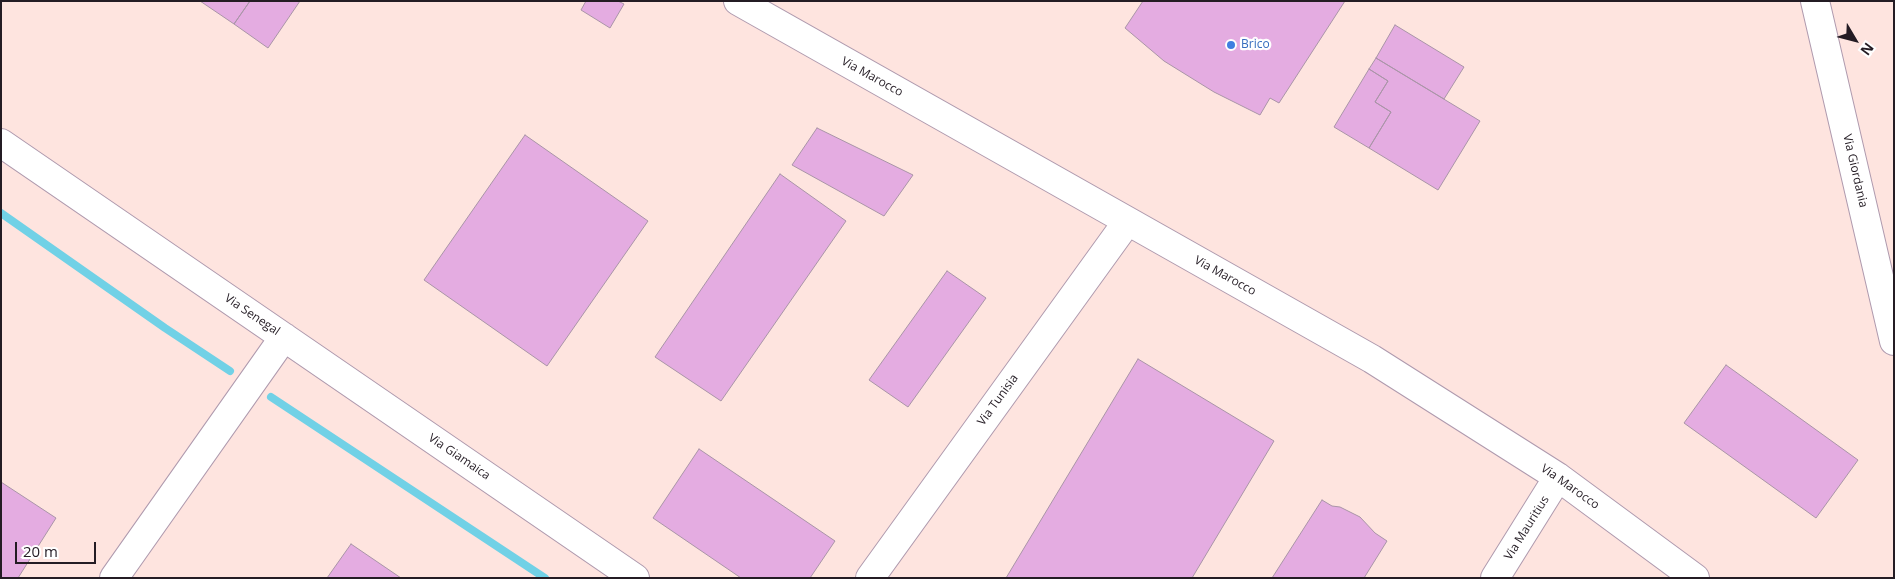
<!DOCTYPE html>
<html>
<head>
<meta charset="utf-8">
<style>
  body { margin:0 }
  #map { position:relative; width:1895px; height:579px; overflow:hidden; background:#fdf0fc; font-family:"Open Sans",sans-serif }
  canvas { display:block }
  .frame { position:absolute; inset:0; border:2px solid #241c24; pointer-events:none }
  .north { position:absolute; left:1830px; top:15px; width:50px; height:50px; -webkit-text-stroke:4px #fff; paint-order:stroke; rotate:127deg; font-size:14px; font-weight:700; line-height:20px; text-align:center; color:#241c24 }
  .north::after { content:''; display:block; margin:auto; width:18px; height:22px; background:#241c24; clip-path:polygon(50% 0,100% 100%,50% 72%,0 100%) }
  .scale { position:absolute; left:15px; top:542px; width:81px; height:22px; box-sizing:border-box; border:2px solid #241c24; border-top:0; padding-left:6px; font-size:15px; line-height:18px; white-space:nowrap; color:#241c24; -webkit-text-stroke:4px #fff; paint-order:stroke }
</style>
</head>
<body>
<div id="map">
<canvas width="1895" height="579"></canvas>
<div class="frame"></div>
<div class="north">N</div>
<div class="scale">20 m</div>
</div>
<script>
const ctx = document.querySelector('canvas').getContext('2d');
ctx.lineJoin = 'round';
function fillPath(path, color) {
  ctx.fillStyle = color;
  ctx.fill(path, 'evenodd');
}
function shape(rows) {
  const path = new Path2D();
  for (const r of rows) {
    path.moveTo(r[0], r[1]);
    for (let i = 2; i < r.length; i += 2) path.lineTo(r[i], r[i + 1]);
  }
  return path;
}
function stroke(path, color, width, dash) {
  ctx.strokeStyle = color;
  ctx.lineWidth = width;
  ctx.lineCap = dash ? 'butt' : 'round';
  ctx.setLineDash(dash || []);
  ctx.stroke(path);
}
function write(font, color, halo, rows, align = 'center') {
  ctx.font = font + ' "Open Sans",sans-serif';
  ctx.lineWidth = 4.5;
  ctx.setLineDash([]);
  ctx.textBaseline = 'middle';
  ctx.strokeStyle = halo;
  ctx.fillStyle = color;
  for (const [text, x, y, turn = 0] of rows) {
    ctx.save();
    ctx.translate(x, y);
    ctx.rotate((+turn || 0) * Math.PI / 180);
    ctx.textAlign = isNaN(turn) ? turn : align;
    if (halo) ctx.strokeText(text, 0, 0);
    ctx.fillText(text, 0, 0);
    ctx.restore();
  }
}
fillPath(shape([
  [1,1,1894,1,1894,578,1,578]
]), '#fee4df');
stroke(shape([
  [1,213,165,328,230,371],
  [271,397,545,578]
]), '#71d1e6', 8);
const building = shape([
  [200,1,250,1,234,24,200,1],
  [250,1,300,1,268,48,234,24,250,1],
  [586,1,618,1,624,4,610,28,581,10,586,1],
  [1143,1,1345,1,1279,103,1270,98,1260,115,1214,92,1164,61,1125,28,1143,1],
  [1395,25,1464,67,1444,99,1376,58,1395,25],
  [1376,58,1480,121,1438,190,1369,148,1391,112,1375,102,1388,81,1369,69,1376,58],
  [1369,69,1388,81,1375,102,1391,112,1369,148,1334,127,1369,69],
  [817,128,913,175,884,216,792,165,817,128],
  [525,135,648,221,547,366,424,280,525,135],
  [780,174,846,221,721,401,655,357,780,174],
  [947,271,986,298,908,407,869,380,947,271],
  [1138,359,1274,441,1192,578,1006,578,1138,359],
  [1726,365,1858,460,1816,518,1684,423,1726,365],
  [699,449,835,541,810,578,741,578,653,518,699,449],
  [1,482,56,518,18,578,1,578,1,482],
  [1322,500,1332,506,1340,507,1360,517,1375,533,1387,541,1364,578,1272,578,1322,500],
  [351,544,401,578,327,578,351,544]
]);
fillPath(building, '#e4ace1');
stroke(building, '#aa95a8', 1);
const minor = shape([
  [738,1,1372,359,1558,477,1695,578],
  [1815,1,1894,341],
  [1,143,635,578],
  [114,578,284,337],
  [870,578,1127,222],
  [1495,578,1558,477]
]);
stroke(minor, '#af9aae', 30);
stroke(minor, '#fff', 28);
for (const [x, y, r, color] of [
  [1231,45,5,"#3f7fe0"]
]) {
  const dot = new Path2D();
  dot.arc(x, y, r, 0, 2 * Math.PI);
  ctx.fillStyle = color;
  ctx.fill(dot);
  stroke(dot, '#fff', 2);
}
write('12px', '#366cbe', '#fff', [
  ["Brico",1241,45]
], 'left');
write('12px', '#241c24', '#fff', [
  ["Via Marocco",872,77,29],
  ["Via Giordania",1855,171,77],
  ["Via Marocco",1225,276,29],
  ["Via Senegal",252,315,34],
  ["Via Tunisia",998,400,-54],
  ["Via Giamaica",459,457,34],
  ["Via Marocco",1570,487,35],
  ["Via Mauritius",1527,528,-58]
]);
</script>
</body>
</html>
